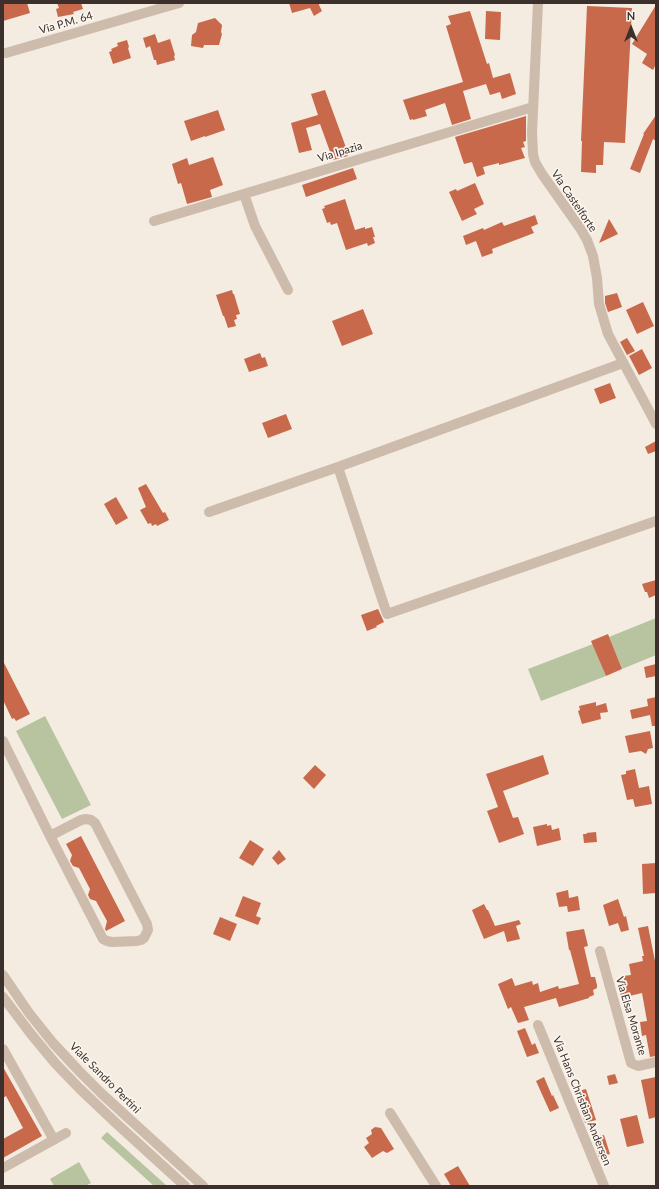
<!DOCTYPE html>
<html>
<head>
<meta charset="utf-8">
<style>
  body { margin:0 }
  #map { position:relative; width:659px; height:1189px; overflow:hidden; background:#f4ebe1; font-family:Lato,sans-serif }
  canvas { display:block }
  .frame { position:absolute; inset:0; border:4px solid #3b302b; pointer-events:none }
  .north { position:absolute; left:611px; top:8px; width:40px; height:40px; -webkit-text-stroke:3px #fbf5ee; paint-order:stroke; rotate:0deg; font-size:11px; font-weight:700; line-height:16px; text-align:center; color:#3b302b }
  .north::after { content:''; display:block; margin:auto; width:14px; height:18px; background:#3b302b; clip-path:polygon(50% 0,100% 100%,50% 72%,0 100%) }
</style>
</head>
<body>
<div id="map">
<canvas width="659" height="1189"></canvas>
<div class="frame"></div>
<div class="north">N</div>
</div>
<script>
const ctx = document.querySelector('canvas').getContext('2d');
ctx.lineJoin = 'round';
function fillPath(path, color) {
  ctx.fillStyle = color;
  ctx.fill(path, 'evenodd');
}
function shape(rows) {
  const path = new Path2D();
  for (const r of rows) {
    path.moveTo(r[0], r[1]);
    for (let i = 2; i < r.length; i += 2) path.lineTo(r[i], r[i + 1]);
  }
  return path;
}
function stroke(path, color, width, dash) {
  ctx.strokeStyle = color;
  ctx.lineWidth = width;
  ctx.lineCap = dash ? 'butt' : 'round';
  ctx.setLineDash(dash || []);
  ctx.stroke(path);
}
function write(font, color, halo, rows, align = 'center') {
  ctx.font = font + ' Lato,sans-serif';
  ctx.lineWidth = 3.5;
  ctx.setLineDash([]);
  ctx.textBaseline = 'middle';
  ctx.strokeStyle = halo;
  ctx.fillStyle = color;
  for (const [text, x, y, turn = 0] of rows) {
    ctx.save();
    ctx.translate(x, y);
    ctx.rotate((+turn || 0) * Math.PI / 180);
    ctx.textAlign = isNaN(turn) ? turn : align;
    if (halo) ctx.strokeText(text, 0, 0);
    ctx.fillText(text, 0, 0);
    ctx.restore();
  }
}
fillPath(shape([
  [656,618,656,655,622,669,609,637],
  [593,644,606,676,541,701,528,669],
  [45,716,91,805,62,819,16,731],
  [107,1132,167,1186,154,1186,101,1138],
  [79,1162,91,1183,85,1186,54,1186,50,1179]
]), '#b8c4a0');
fillPath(shape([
  [3,3,27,3,30,13,3,21],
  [57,3,81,3,83,9,73,12,74,14,58,17,56,9,59,8],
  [289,3,319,3,319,5,322,11,314,16,310,8,292,13],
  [656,5,656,64,653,70,642,63,647,54,632,44],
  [587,6,632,8,625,143,604,142,603,165,596,165,596,173,581,172,582,141,581,141],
  [470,11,487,64,489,63,493,78,510,73,516,94,502,99,500,92,490,95,486,84,463,91,471,119,452,125,445,103,425,110,427,116,413,120,413,119,410,120,403,100,463,82,446,26,451,24,448,16],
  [486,11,501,12,500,40,485,39],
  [215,18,222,25,221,32,222,34,219,45,204,45,203,48,191,46,192,35,196,32,198,23],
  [155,34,158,43,170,39,175,55,174,56,175,60,157,65,156,60,154,60,150,46,146,48,143,38],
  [127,40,129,47,128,48,131,58,113,64,109,52,112,51,111,49,118,46,117,43],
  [325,90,348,153,347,153,348,156,333,160,320,124,306,128,312,150,299,153,291,123,318,115,311,94],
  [218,110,225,130,205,137,205,136,191,141,184,121],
  [656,115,656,141,653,139,640,173,630,169,644,134,643,134],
  [526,116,526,141,523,142,525,147,521,148,525,158,499,165,499,163,483,167,485,174,477,177,472,162,464,164,455,137],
  [213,157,223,185,210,190,212,197,187,204,181,183,178,184,172,164,187,158,189,165],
  [353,168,357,179,306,197,302,185],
  [475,183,484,204,474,209,477,214,462,221,449,192,456,189,457,191],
  [345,199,355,230,365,227,365,229,372,227,375,237,373,237,375,243,368,246,367,243,346,250,337,223,331,225,330,222,327,223,322,209,325,208,324,206],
  [535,215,538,224,531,227,534,233,492,249,493,253,482,257,476,241,466,245,463,236,483,228,484,230,502,222,504,226],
  [609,219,618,234,599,243],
  [232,290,233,294,234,294,240,314,236,315,237,319,234,320,236,326,228,328,224,316,223,316,216,295],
  [617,293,622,307,608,312,605,303,605,296],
  [643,302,654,326,637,334,626,310],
  [363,309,373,334,342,346,332,321],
  [627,338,635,351,627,355,620,342],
  [642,349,652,368,639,375,629,356],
  [260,353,262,358,265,357,268,366,249,372,244,359],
  [610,383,616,398,600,404,594,389],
  [286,414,292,429,268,438,262,423],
  [656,441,656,451,648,454,645,447],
  [146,484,163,513,165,512,169,520,157,526,156,524,152,526,151,523,148,524,140,510,146,507,138,488],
  [116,497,128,518,116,525,104,504],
  [656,580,656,595,649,598,647,592,645,592,642,584],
  [378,609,384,622,376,626,377,627,367,631,361,615],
  [608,634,622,669,606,676,591,641],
  [3,661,30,714,16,721,14,718,12,719,3,700],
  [656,664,656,676,646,678,644,667],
  [656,697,656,726,652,726,650,715,632,719,630,710,648,706,647,699],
  [596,702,596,706,606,703,608,712,600,713,601,719,582,724,578,711,580,710,579,706],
  [650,731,653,748,648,749,646,754,641,751,629,753,625,736],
  [543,755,549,774,503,791,513,818,518,817,524,834,499,843,487,811,498,807,486,774],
  [315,765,326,775,314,789,303,778],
  [635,769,639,788,649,786,652,804,635,807,633,799,627,800,621,775,626,774,626,771],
  [547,824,547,826,551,825,552,830,559,828,561,840,537,846,533,827],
  [596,832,597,842,584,843,583,834,587,834,586,833],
  [81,836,125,921,106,931,105,929,107,921,96,901,90,899,88,895,90,889,79,868,73,866,70,861,72,855,66,844],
  [250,840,264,849,253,866,239,858],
  [279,850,286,859,278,865,272,858],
  [656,863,656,893,643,894,642,864],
  [568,890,569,898,578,896,580,910,568,912,567,906,559,907,556,893],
  [243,896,261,903,256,916,261,918,258,925,235,916],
  [618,899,624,917,626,916,629,930,621,932,618,923,609,926,603,905],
  [484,904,487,910,488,910,495,926,519,920,521,924,516,926,520,939,507,942,504,931,484,939,472,910],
  [220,917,237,924,230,941,213,934],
  [648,926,656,966,656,1056,650,1057,646,1035,642,1036,640,1022,647,1021,642,993,621,998,618,984,625,983,623,976,631,975,629,964,643,961,642,956,644,956,638,928],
  [584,929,588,946,584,947,591,977,595,977,597,985,597,988,593,990,594,995,589,997,589,998,559,1007,556,998,524,1007,529,1020,518,1023,511,1007,508,1009,498,984,512,978,515,986,532,981,533,985,538,983,540,992,558,986,559,989,579,984,570,950,569,950,566,932],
  [525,1028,532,1045,535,1043,539,1053,527,1057,517,1031],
  [3,1067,42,1136,3,1158,3,1139,23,1128,6,1096,3,1098],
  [615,1074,618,1083,609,1085,607,1076],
  [544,1077,552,1096,553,1095,559,1108,550,1112,536,1081],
  [656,1077,656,1117,649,1119,641,1080],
  [586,1089,596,1120,585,1123,575,1092],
  [637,1115,644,1143,627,1147,620,1119],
  [375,1127,381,1128,394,1149,387,1153,383,1151,372,1158,364,1147,369,1143,366,1138,372,1134,371,1130],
  [604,1135,610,1154,599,1157,592,1138],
  [458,1166,470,1186,451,1186,444,1174]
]), '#c8694b');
stroke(shape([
  [538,3,532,133,533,154,535,162,542,174,580,228,587,240,593,256,597,278,599,304,608,334,656,424],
  [6,53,179,3],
  [244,194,255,226,288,290],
  [154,221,533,107],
  [623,363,338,467,387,614,656,521],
  [209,512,338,467],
  [3,741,50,836,103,939,107,941,112,942,137,941,141,940,144,938,148,930,147,924,95,823,91,820,86,819,81,820,50,836],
  [600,951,631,1063,638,1066,656,1062],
  [3,975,29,1013,53,1043,79,1071,102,1094,203,1186],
  [3,997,31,1034,55,1063,79,1088,117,1124,185,1186],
  [538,1025,604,1186],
  [3,1049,54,1140],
  [390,1113,436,1186],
  [3,1168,66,1133]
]), '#cdbbac', 10);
write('11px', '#3b302b', '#fbf5ee', [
  ["Via P.M. 64",66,23,-16],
  ["Via Ipazia",340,152,-17],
  ["Via Castelforte",574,201,56],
  ["Via Elsa Morante",631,1016,73],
  ["Viale Sandro Pertini",105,1078,45],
  ["Via Hans Christian Andersen",582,1101,68]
]);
</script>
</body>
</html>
